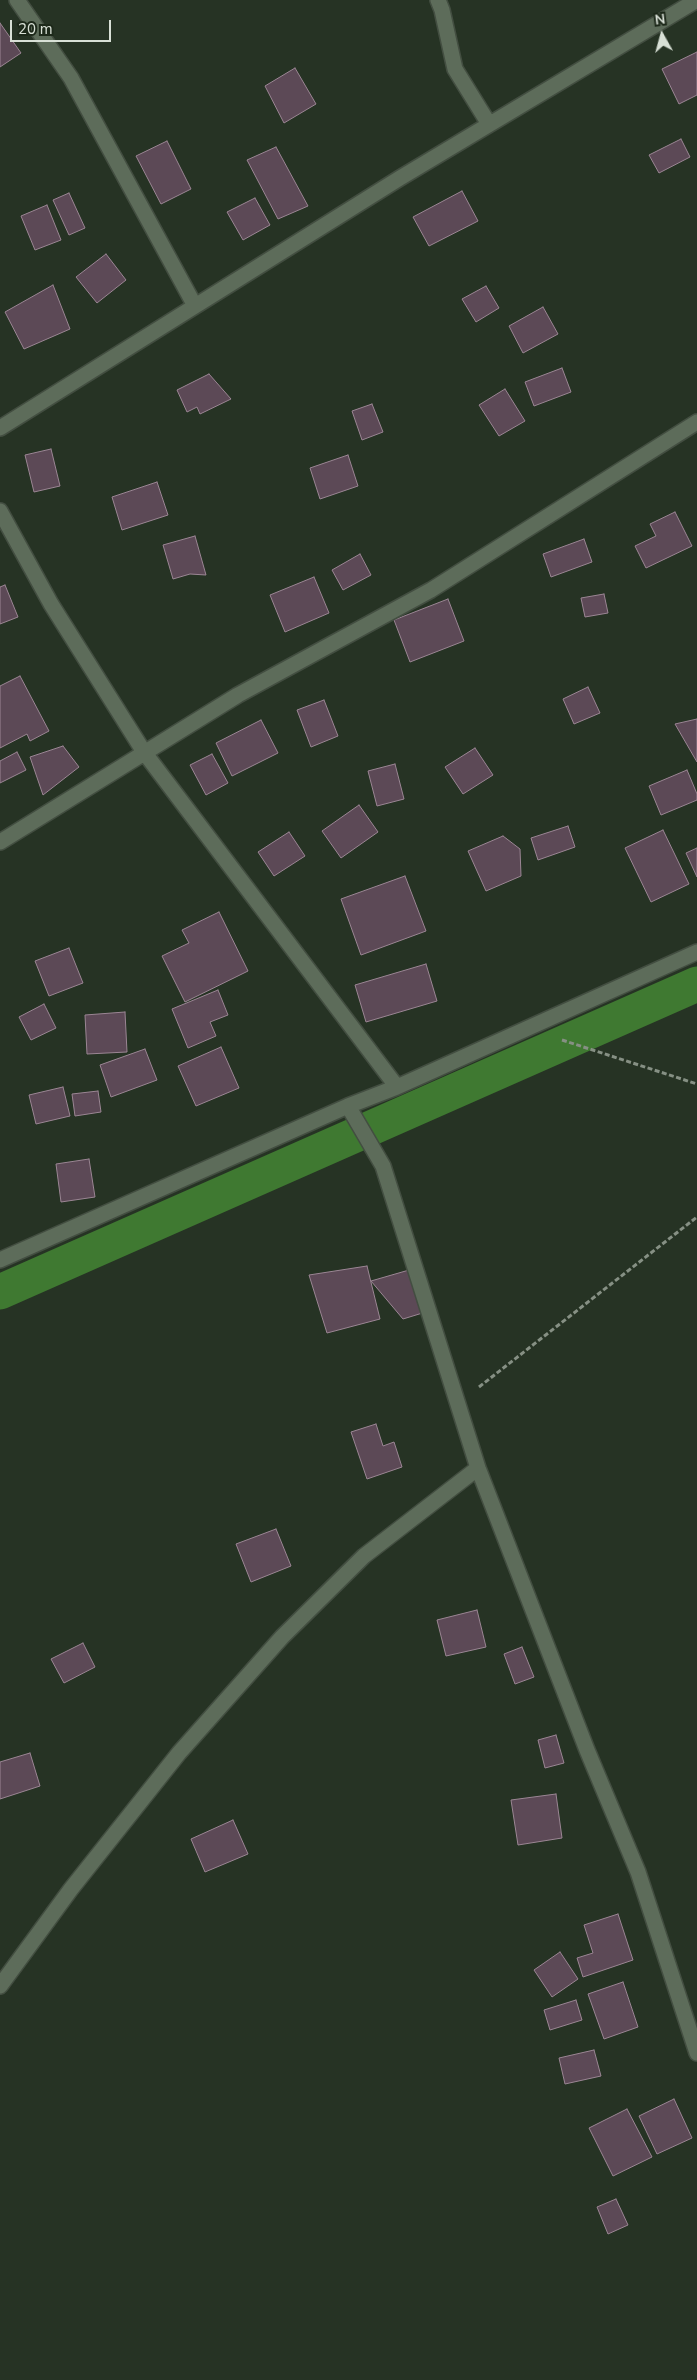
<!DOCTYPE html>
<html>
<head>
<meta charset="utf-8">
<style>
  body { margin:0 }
  #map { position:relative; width:697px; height:2380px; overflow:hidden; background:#263324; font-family:"Nunito Sans",sans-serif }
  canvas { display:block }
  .north { position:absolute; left:637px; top:10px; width:50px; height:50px; -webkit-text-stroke:4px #1d291a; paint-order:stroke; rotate:353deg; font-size:14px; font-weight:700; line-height:20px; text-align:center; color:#d8e0d6 }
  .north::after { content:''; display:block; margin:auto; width:18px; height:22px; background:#d8e0d6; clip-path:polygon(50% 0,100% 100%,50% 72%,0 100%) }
  .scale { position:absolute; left:10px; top:20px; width:101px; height:22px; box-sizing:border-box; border:2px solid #d8e0d6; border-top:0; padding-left:6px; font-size:15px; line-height:18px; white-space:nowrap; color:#d8e0d6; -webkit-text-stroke:4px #1d291a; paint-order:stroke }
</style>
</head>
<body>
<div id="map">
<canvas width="697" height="2380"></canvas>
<div class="north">N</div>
<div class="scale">20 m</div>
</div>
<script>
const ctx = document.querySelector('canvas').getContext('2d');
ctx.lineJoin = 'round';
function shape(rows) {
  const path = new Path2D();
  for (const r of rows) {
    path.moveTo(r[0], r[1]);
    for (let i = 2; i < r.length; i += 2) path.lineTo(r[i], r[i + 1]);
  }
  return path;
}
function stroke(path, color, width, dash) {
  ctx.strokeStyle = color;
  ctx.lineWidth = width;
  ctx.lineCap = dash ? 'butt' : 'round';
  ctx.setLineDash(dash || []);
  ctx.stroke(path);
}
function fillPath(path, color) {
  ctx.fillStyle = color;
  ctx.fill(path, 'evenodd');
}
stroke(shape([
  [0,1292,697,984]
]), '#3f7931', 35);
const building = shape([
  [0,23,21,53,0,67,0,23],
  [697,52,697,95,679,104,662,69,697,52],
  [295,68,316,104,284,123,265,86,295,68],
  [681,139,690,157,659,173,649,155,681,139],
  [167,141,191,189,161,204,136,156,167,141],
  [276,147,308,206,278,219,247,160,276,147],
  [462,191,478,221,429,246,413,217,462,191],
  [69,193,85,228,69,235,53,200,69,193],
  [255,198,270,225,243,240,227,212,255,198],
  [47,205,61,240,35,250,21,216,47,205],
  [106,254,126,280,97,303,76,277,106,254],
  [53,285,70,329,24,349,5,312,53,285],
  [486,286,499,308,476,322,462,299,486,286],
  [543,307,558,334,523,353,509,326,543,307],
  [562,368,571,392,534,406,525,382,562,368],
  [209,374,231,399,200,414,197,407,187,412,177,390,209,374],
  [505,389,525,421,499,436,479,405,505,389],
  [372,404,383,432,362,440,352,411,372,404],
  [51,449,60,486,34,492,25,455,51,449],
  [348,455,358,486,320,499,310,468,348,455],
  [157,482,168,515,122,530,112,497,157,482],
  [675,512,692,546,646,568,635,546,656,536,650,524,675,512],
  [195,536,206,575,190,574,173,579,163,545,195,536],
  [584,539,592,562,551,577,543,554,584,539],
  [360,554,371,575,343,590,332,570,360,554],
  [314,577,329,613,285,632,270,595,314,577],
  [5,585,18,617,0,624,0,587,5,585],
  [604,594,608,613,585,617,581,598,604,594],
  [448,599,464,641,410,662,394,620,448,599],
  [20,676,49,731,30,741,27,734,0,748,0,686,20,676],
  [588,687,600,713,574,724,563,699,588,687],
  [324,700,338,736,311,747,297,710,324,700],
  [697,719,697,762,675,724,697,719],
  [261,720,278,753,232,776,216,743,261,720],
  [63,746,79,767,43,795,30,757,63,746],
  [475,748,493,775,463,794,445,767,475,748],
  [17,752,26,770,0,783,0,761,17,752],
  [212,754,228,783,206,795,190,765,212,754],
  [395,764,404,799,377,806,368,771,395,764],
  [687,770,697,794,697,800,661,815,649,786,687,770],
  [359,805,378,832,341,858,322,831,359,805],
  [568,826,575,847,538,860,531,838,568,826],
  [663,830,689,884,651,902,625,848,663,830],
  [289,832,305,856,274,876,258,852,289,832],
  [503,836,520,849,521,876,486,891,468,851,503,836],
  [697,848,697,877,686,853,697,848],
  [405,876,426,931,361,955,341,899,405,876],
  [219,912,248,971,185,1002,162,956,189,943,182,930,219,912],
  [69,948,83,983,49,996,35,961,69,948],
  [426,964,437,1001,366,1022,355,985,426,964],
  [218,990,228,1015,210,1022,216,1036,188,1048,172,1009,218,990],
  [44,1004,56,1028,31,1040,19,1017,44,1004],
  [125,1012,127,1052,87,1054,85,1015,125,1012],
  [221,1047,239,1088,196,1106,178,1066,221,1047],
  [145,1049,157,1080,111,1097,100,1065,145,1049],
  [63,1087,70,1116,36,1124,29,1095,63,1087],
  [98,1091,101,1112,75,1116,72,1094,98,1091],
  [89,1159,95,1197,61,1202,56,1164,89,1159],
  [367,1266,380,1319,327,1333,309,1275,367,1266],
  [416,1268,429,1311,403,1319,371,1281,416,1268],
  [376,1424,383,1446,394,1442,402,1467,367,1479,351,1432,376,1424],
  [276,1529,291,1566,251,1582,236,1544,276,1529],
  [477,1610,486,1647,446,1656,437,1620,477,1610],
  [83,1643,95,1667,64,1683,51,1659,83,1643],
  [522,1647,534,1677,515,1684,504,1654,522,1647],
  [556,1735,564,1763,545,1768,538,1740,556,1735],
  [30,1753,40,1786,0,1799,0,1762,30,1753],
  [556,1794,562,1838,518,1845,511,1800,556,1794],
  [233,1820,248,1854,205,1872,191,1839,233,1820],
  [618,1914,633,1960,583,1977,577,1958,593,1953,584,1925,618,1914],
  [560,1952,578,1979,552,1997,534,1970,560,1952],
  [623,1982,638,2027,604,2039,588,1994,623,1982],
  [576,2000,582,2020,550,2030,544,2010,576,2000],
  [594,2050,601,2076,565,2084,559,2058,594,2050],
  [674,2099,692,2138,657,2154,639,2116,674,2099],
  [627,2109,652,2157,613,2176,589,2128,627,2109],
  [616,2199,628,2225,608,2234,597,2207,616,2199]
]);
fillPath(building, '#5c4956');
stroke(building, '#9b8694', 1);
const minor = shape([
  [17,0,71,78,195,306],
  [438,0,442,10,455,69,489,124],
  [0,428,400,178,697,0],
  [0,511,51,604,144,752,397,1087,697,952],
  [0,842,238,695,431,590,697,422],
  [348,1106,383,1166,478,1468,587,1750,638,1872,697,2053],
  [0,1260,348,1106,397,1087],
  [0,1986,71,1889,179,1753,282,1637,364,1556,478,1468]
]);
stroke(minor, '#434e41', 18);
stroke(shape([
  [562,1040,697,1084],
  [479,1387,697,1217]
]), '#869084', 3, [5, 2.5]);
stroke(minor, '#5d6c5a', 15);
</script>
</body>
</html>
